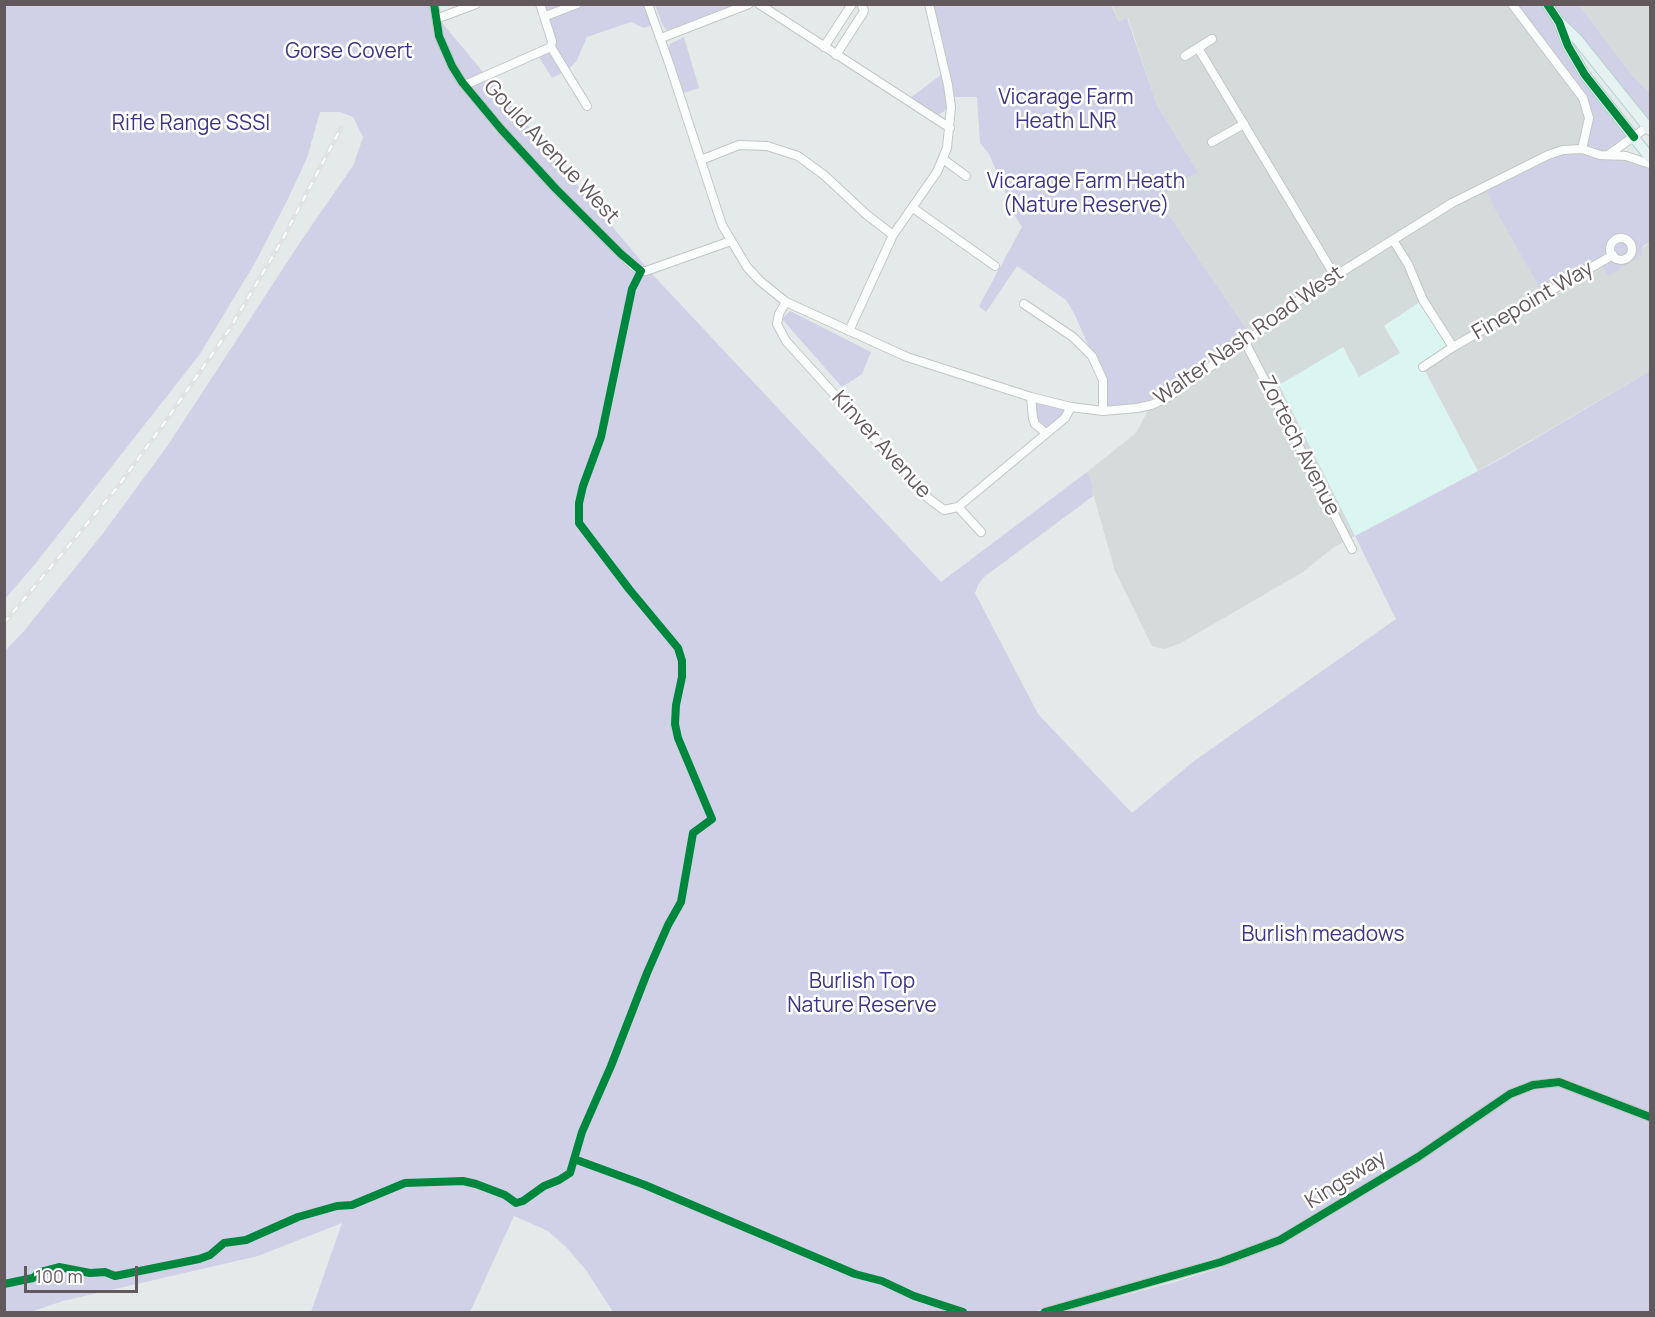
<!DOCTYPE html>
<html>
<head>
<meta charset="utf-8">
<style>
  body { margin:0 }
  #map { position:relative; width:1655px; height:1317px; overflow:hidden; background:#e4eae9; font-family:Manrope,sans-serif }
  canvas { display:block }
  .frame { position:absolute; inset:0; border:6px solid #62595c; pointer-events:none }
  .scale { position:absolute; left:24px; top:1266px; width:114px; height:27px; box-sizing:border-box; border:3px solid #62595c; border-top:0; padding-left:8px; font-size:18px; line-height:21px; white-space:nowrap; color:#62595c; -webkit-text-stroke:4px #fff; paint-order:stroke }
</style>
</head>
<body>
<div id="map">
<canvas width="1655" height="1317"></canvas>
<div class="frame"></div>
<div class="scale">100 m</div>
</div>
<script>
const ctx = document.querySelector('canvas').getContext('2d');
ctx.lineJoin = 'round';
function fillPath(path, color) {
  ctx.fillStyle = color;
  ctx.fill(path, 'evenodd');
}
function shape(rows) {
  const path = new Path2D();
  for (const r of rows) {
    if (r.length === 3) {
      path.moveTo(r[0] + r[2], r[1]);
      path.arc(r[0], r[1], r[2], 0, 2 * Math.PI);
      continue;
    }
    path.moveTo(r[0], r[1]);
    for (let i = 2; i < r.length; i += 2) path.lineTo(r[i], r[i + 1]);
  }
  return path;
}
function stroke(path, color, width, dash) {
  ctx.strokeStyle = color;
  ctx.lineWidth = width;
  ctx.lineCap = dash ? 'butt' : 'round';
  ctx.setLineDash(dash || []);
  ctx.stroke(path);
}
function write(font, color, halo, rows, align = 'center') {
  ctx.font = font + ' Manrope,sans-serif';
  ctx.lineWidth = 5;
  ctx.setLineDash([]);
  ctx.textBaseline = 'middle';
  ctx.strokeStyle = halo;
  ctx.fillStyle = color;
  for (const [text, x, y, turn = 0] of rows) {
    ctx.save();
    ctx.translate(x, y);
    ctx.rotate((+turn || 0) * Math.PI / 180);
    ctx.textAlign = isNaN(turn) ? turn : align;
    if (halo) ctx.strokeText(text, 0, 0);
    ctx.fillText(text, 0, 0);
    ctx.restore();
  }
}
fillPath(shape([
  [1423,300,1453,347,1423,367,1478,471,1355,536,1279,385,1343,347,1400,353,1384,326]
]), '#dbf5f1');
fillPath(shape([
  [1112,5,1512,5,1583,98,1600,262,1608,276,1650,242,1650,371,1478,471,1423,367,1453,347,1423,300,1252,337,1279,385,1355,536,1334,547,1303,572,1179,644,1164,649,1152,646,1115,571,1087,472,1136,433,1151,405,1252,337,1158,199,1198,172,1157,105,1128,18,1119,22],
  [1579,5,1650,5,1650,93,1632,75]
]), '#d5dbda');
fillPath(shape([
  [1393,240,1423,300,1384,326,1400,353,1359,377,1343,347,1279,385,1252,337]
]), '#d3dcda');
fillPath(shape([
  [5,5,432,5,433,12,652,274,941,582,1087,472,1092,484,1093,496,984,577,978,585,975,593,1038,714,1132,813,1194,761,1396,619,1355,536,1499,460,1650,371,1650,1312,1060,1312,1171,1283,1220,1268,1216,1258,1033,1312,613,1312,586,1270,566,1247,548,1231,514,1216,470,1312,311,1312,342,1223,258,1256,63,1301,30,1312,5,1312,5,651,24,631,104,532,168,445,299,244,341,183,354,164,363,137,353,117,340,112,320,112,307,158,287,201,255,263,200,354,36,563,5,599],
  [540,5,648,5,655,24,644,28,631,22,587,37,576,62,566,71,552,78,537,54,551,47],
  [655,5,739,5,667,30,663,26],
  [929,5,1111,5,1119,22,1127,18,1157,105,1198,172,1158,199,1252,337,1167,398,1103,411,1103,380,1075,315,1066,300,1017,266,986,312,979,306,1022,227,1008,205,1005,191,989,154,980,143,977,97,954,97],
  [1512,5,1579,5,1632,75,1650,93,1650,130,1560,23,1568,46,1634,137,1609,154,1650,164,1650,242,1643,246,1642,255,1608,276,1600,263,1544,295,1494,207,1484,186,1526,164,1582,149,1587,106],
  [684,37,699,88,684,93,668,49,670,44],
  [942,74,948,102,945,111,937,115,909,99],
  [790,311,871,352,862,374,842,387,782,319],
  [1031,397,1069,407,1065,418,1046,433,1040,428]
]), '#d0d1e7');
const minor = shape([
  [434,4,439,36,452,66,462,82,501,129,556,189,632,265,641,271,646,271,731,241],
  [540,4,552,41,551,47,587,106],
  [648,4,669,63,722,225,747,267,760,281,786,302,907,357,1031,397,1071,407,1103,411,1137,408,1151,405,1167,398,1252,337,1295,303,1335,276,1452,203,1548,155,1563,150,1582,149,1600,155,1626,156,1650,164],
  [759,4,950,128],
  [1512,4,1583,98,1589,118,1582,149],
  [546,16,577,4],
  [436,19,476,4],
  [661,38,749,4],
  [824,47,852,4],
  [1198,48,1335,276],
  [836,55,863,13,864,10,861,4],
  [1185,56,1212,39],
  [465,85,551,47],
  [1212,142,1244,124],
  [1608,155,1650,125],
  [943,159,966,176],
  [701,160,739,145,767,146,798,156,824,175,867,215,893,235],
  [913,208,995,266],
  [1621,249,11],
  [1393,240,1408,264,1423,300,1453,347],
  [786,302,779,314,777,324,786,341,928,498,944,510,958,507,970,497,1065,418,1071,407],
  [1024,304,1073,337,1092,356,1103,380,1103,411],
  [849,331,893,235,937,172,947,148,951,107,948,85,929,4],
  [1245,342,1352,549],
  [1423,367,1453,347,1613,255],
  [1031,397,1033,418,1035,424,1046,433],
  [958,507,981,532],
  [1045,1312,1221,1262,1280,1240,1418,1157,1510,1094,1533,1085,1559,1082,1650,1117]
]);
const major = shape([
  [1547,4,1559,22,1577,39,1650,130],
  [1559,22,1568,46,1585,75,1650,158]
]);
stroke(minor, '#c4c6c6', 10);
stroke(major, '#b1d2cb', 12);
stroke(minor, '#fbfcfc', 8);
stroke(major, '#e6f2f1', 10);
const rail = shape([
  [4,623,116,489,165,422,229,330,280,244,341,128]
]);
stroke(rail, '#e1e2e2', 4.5);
stroke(rail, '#fff', 2, [7]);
stroke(shape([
  [1547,4,1559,22,1568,46,1585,75,1634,137],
  [574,1159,645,1185,855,1274,882,1281,914,1296,963,1312],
  [4,1284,33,1278,40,1272,59,1267,90,1273,105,1272,115,1276,199,1259,210,1255,224,1243,246,1240,298,1217,337,1206,352,1205,405,1183,463,1181,476,1184,505,1195,516,1203,523,1201,544,1186,559,1180,570,1173,582,1132,611,1066,647,973,668,925,681,902,693,833,712,819,678,738,675,724,676,705,682,677,682,661,678,648,629,589,579,523,579,503,583,486,601,437,632,289,641,271,621,254,556,189,501,129,462,82,452,66,439,36,434,4],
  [1045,1312,1221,1262,1280,1240,1418,1157,1510,1094,1533,1085,1559,1082,1650,1117]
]), '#00873e', 8);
write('21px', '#3f3486', '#fff', [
  ["Gorse Covert",349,52],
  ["Vicarage Farm",1066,98],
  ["Heath LNR",1066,122],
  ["Rifle Range SSSI",191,124],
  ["Vicarage Farm Heath",1086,182],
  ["(Nature Reserve)",1086,206],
  ["Burlish meadows",1323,935],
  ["Burlish Top",862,982],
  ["Nature Reserve",862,1006]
]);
write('21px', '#62595c', '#fff', [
  ["Gould Avenue West",551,152,47],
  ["Finepoint Way",1533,301,-30],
  ["Walter Nash Road West",1249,336,-35],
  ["Kinver Avenue",881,445,48],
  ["Zortech Avenue",1299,446,63],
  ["Kingsway",1346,1180,-32]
]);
</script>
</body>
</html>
